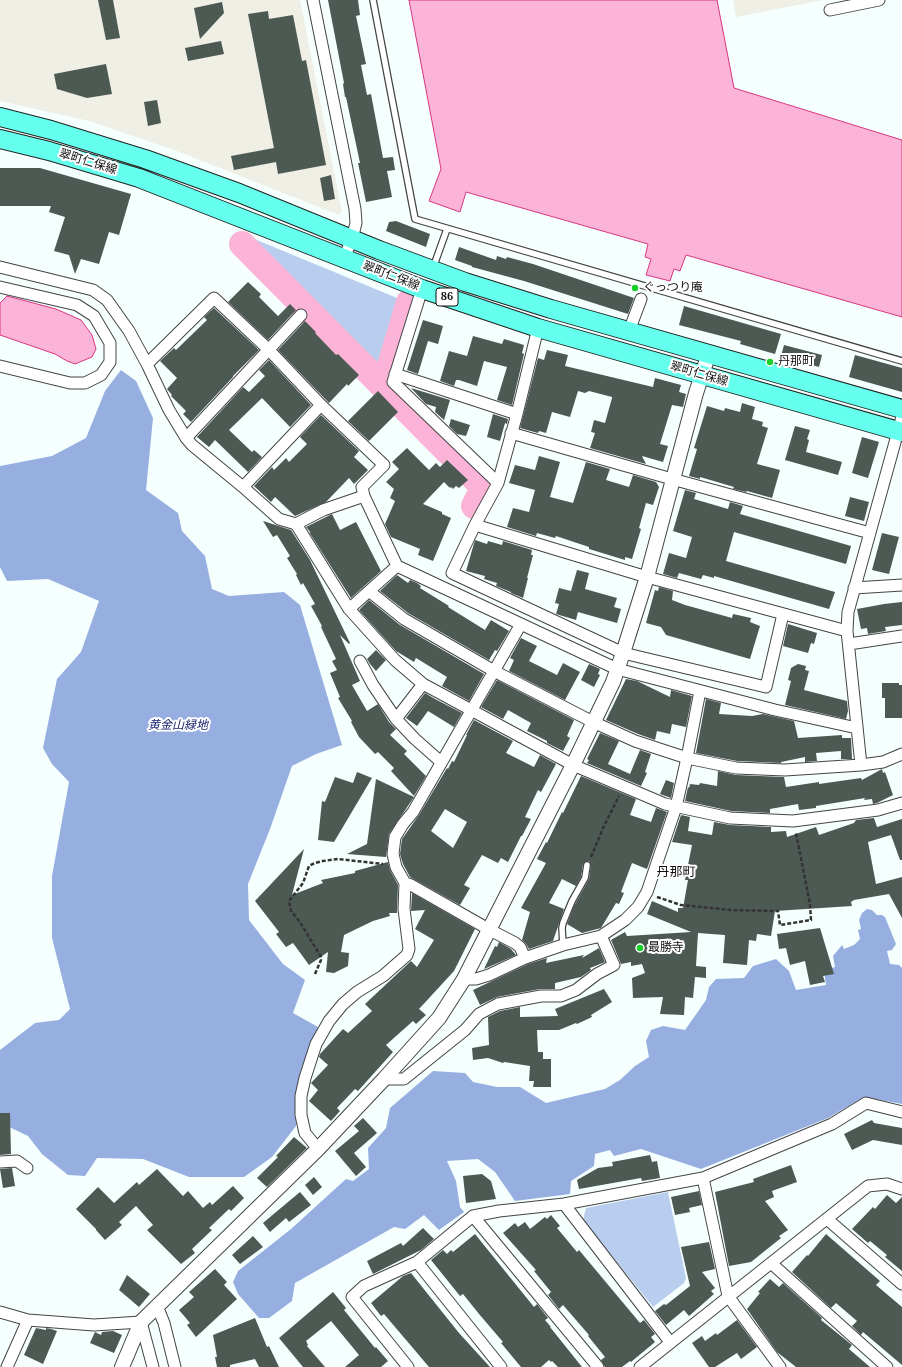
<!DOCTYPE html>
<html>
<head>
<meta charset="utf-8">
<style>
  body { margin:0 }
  canvas { display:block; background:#f4fffe }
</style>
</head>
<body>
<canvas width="902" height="1367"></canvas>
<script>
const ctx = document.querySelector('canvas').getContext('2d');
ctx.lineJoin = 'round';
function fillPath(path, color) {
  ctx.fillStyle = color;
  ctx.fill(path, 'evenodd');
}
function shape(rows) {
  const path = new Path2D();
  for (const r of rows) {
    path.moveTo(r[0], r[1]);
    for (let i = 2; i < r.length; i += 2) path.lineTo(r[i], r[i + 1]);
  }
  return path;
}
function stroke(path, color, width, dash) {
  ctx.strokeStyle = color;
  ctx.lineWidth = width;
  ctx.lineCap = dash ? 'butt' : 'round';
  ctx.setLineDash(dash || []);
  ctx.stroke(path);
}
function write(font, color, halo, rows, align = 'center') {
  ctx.font = font + ' "Noto Serif","Noto Sans JP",serif';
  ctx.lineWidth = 4;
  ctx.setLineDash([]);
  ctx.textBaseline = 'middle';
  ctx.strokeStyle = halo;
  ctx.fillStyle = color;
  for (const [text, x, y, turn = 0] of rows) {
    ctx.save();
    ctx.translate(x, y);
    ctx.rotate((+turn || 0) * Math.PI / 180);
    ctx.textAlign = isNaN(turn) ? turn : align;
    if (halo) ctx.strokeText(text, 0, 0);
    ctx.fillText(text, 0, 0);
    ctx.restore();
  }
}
fillPath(shape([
  [0,0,300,0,342,212,339,215,177,151,89,121,0,101],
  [733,0,823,0,736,17]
]), '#efefe5');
fillPath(shape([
  [247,236,402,300,383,364,377,368,246,239],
  [668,1192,686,1278,684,1283,653,1307,583,1220,586,1208]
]), '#b9ceee');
fillPath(shape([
  [121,370,136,381,153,418,146,490,178,513,182,531,205,556,212,589,229,596,284,592,300,605,342,745,316,754,292,766,270,829,248,884,249,920,283,964,305,980,293,1013,318,1027,303,1078,296,1126,272,1157,244,1177,189,1177,143,1159,97,1158,85,1176,68,1175,42,1154,28,1136,3,1124,0,1124,0,1050,35,1023,59,1020,70,1009,52,938,52,876,69,782,52,764,43,748,57,679,81,652,99,601,48,579,7,581,0,567,0,466,52,456,86,438,105,391],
  [867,909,872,910,877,915,882,915,885,917,896,944,892,950,887,951,890,964,899,965,902,968,902,1104,864,1097,828,1118,701,1169,641,1149,614,1156,610,1150,595,1154,594,1166,571,1181,570,1194,515,1201,495,1172,478,1159,447,1161,456,1181,460,1207,464,1212,439,1230,424,1215,405,1229,394,1227,295,1283,292,1301,269,1318,259,1318,238,1294,233,1282,238,1271,291,1229,346,1179,353,1181,369,1169,368,1148,386,1128,390,1108,433,1071,465,1073,473,1082,497,1087,520,1087,546,1103,605,1089,620,1080,635,1066,649,1057,646,1041,651,1030,663,1026,685,1030,706,1000,709,987,716,979,744,978,753,966,776,959,789,971,796,990,826,985,824,970,835,967,833,956,842,945,844,949,854,945,860,939,858,930,861,929,859,920,862,913]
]), '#97afe0');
const water = shape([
  [409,0,717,0,734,88,902,140,902,317,686,255,680,271,674,269,670,281,646,275,651,259,645,257,648,244,466,192,460,212,429,201,441,169,409,0],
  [7,296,56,309,81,320,92,335,96,349,92,357,75,364,67,361,55,354,0,335,0,303,7,296]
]);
fillPath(water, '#fbb4d7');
stroke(water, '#d93582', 1);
stroke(shape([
  [242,244,482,486,482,490,474,506],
  [380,383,389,369,409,302]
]), '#fbb4d7', 26);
fillPath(shape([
  [98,0,113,0,120,38,106,40],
  [328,0,358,0,360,15,356,16,366,64,361,65,367,95,371,94,383,158,393,157,395,170,387,171,392,197,366,202,358,163,360,163,346,97,345,97,343,84,344,83],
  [222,2,224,13,200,39,194,8],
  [268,11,269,19,293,15,302,61,306,60,326,165,278,174,276,162,234,170,231,156,274,148,248,14],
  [221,41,224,54,188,61,185,48],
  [106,64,112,94,87,98,57,89,54,74],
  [157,100,161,123,148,126,144,102],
  [0,168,40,168,131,194,119,235,109,232,99,264,81,259,75,274,69,255,54,251,65,217,49,212,51,206,0,206],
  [331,175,335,199,324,201,320,178],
  [396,221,430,234,426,247,386,231,389,222],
  [459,247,496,260,497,256,506,259,507,257,533,264,634,298,628,314,524,281,472,267,472,266,455,260],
  [248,282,261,294,259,297,278,316,290,304,296,310,268,340,228,302],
  [684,306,781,334,775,354,740,344,741,341,679,325],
  [214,308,259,350,233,376,233,377,191,422,183,414,186,411,171,396,172,395,167,389,177,378,160,361,174,348,176,350,207,320,204,317],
  [423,320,443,326,438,344,428,341,418,374,407,370],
  [305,321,316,332,315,333,336,355,338,354,359,375,348,386,347,384,329,403,278,350],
  [473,336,502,344,504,339,524,345,522,353,524,354,512,405,497,400,507,367,484,361,477,386,459,380,456,380,454,386,440,381,449,351,467,356],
  [784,345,822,355,819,367,781,356],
  [547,350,568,355,565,366,653,387,655,378,681,385,679,392,686,394,683,407,672,405,660,444,668,446,663,462,642,456,646,464,590,448,595,433,591,432,594,420,605,423,612,398,612,397,589,391,585,393,578,391,570,417,552,412,546,433,539,431,538,433,520,428,538,358,544,360],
  [855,355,902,368,902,392,849,377],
  [269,360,311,405,290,427,262,398,229,430,252,452,254,450,262,457,248,472,215,440,209,447,197,437,243,387,249,392,265,376,259,370],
  [411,388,450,400,444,420,435,412,436,407,426,404],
  [378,391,398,412,369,441,348,421],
  [742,403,755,407,752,419,763,422,762,426,768,428,757,464,780,470,772,498,747,491,746,492,733,489,734,487,700,477,700,479,689,476,697,449,694,448,707,406,724,411,725,408,740,412],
  [493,414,508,419,507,424,505,423,500,441,487,437],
  [321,415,359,451,354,457,368,470,354,484,349,478,326,502,295,516,275,497,271,502,254,486,272,467,274,470,286,458,289,462,307,444,300,437],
  [451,419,470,425,466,436,457,434,449,426],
  [795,426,810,430,807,439,809,440,806,452,842,462,838,475,785,460],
  [862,437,879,442,868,478,852,473],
  [407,448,429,470,436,463,440,467,447,460,468,480,459,488,456,486,453,489,451,487,450,488,444,482,423,504,442,512,442,514,451,518,433,561,418,555,420,549,391,537,385,524,395,501,390,498,394,489,386,482,399,469,392,462],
  [539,456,560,462,550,497,573,503,586,462,610,469,606,480,629,487,633,475,656,482,659,487,653,505,646,503,639,528,641,529,632,559,625,557,625,560,589,549,589,547,556,536,555,538,537,533,536,536,507,527,513,508,529,512,535,490,509,483,515,465,535,470],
  [685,490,696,493,694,499,728,509,730,502,743,506,740,514,851,546,846,564,734,532,726,561,835,592,829,609,714,576,714,578,703,575,701,579,679,573,677,578,663,574,669,553,686,558,692,537,673,531],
  [850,497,869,502,864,521,845,516],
  [332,514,340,530,356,522,381,571,351,598,309,532,311,533,306,527],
  [263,521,291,530,310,560,350,643,349,644,340,635,360,681,352,685,367,711,378,704,389,722,396,729,390,735,407,751,404,754,426,776,414,796,391,771,394,768,378,752,375,754,359,737,351,722,352,721,338,698,340,697,330,673,337,670,332,661,336,659,321,627,322,626,311,606,315,604,303,583,301,585,296,575,297,574,287,558,290,556,277,535,273,537],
  [882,533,899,537,889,574,872,570],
  [475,540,487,544,488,541,502,545,503,541,532,550,531,555,533,555,527,578,528,578,523,598,511,593,511,592,496,586,497,583,484,579,485,576,466,571],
  [577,570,589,573,585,589,617,598,614,607,621,609,617,623,578,612,576,620,556,614,559,604,555,603,559,588,571,591],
  [397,575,408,583,410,580,417,583,421,586,420,588,449,606,448,607,485,630,491,620,509,631,497,651,495,650,489,660,408,613,380,591],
  [659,587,673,591,672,600,685,605,732,618,733,614,751,618,750,622,760,626,750,659,666,635,661,627,646,623,655,590,658,591],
  [369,600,400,625,484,674,469,701,442,686,447,677,416,658,414,662,396,651,359,610],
  [902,602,902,625,885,627,886,631,868,634,867,628,861,629,857,609,884,604],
  [788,624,817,633,814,644,811,643,808,653,783,646],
  [521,638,537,646,529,661,557,675,563,663,580,672,565,700,509,671,514,660,510,658],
  [376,650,386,660,376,671,370,664,367,659],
  [589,664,600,669,598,674,600,675,594,687,581,680],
  [798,664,806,666,805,670,809,671,804,690,847,701,848,711,846,719,785,705,791,681,788,680,791,668],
  [626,679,637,681,670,697,671,690,692,696,686,727,672,724,670,734,657,731,655,740,638,734,606,720],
  [497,680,574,720,567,736,570,738,563,751,547,743,547,741,527,731,531,723,508,710,503,719,481,707],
  [882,683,899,683,899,685,902,685,902,718,885,718,885,698,882,698],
  [425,693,435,699,462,713,454,727,428,711,417,726,406,718],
  [706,699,721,703,719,714,752,716,763,714,794,721,798,738,842,735,842,738,851,738,852,759,841,759,841,751,816,753,817,761,805,762,805,757,781,762,781,763,737,761,696,753],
  [474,720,513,741,506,753,534,767,540,755,556,764,541,792,538,790,525,817,531,819,522,836,521,836,508,862,501,858,498,863,482,855,464,885,470,888,460,905,410,877,403,864,400,854,402,839,419,815,447,768,448,769,452,761,454,762,467,735,466,735],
  [445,809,467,822,453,848,431,831],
  [600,733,619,741,608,764,630,774,640,750,651,754,645,772,647,773,641,786,587,763,589,760,587,759],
  [882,769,883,773,885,772,893,795,877,803,873,804,872,799,864,800,865,798,816,806,816,808,799,810,798,804,770,809,770,813,731,811,685,801,688,787,689,788,690,784,699,785,700,783,717,786,718,771,736,775,784,777,786,787,819,782,819,784,861,778,862,780],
  [357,772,372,778,334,842,318,840,322,801,325,802,335,777,353,783],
  [581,776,636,799,630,815,651,822,656,808,667,812,647,869,632,863,621,892,624,893,619,904,616,903,601,928,582,933,567,924,574,906,589,879,591,864,589,861,586,861,583,864,581,877,576,886,562,879,549,903,564,909,553,941,529,949,526,944,522,940,530,912,521,908,546,863,537,859,546,842,547,843,562,812,563,813],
  [376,779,414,797,389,834,386,857,347,854,367,844],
  [666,780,674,783,671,798,660,794],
  [681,815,690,817,688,831,712,835,714,822,730,825,771,827,771,832,786,831,787,837,816,827,819,835,854,823,856,820,874,818,877,827,902,819,902,860,900,860,891,835,868,842,876,884,902,877,902,918,889,894,854,900,851,902,852,906,775,911,771,936,757,934,756,941,749,940,747,965,723,963,725,935,698,933,696,966,706,967,706,978,695,977,693,998,685,997,684,1015,660,1014,663,997,633,998,632,978,645,973,642,964,631,966,631,962,621,964,611,940,625,932,627,936,691,932,647,914,652,901,678,912,678,908,683,908,688,880,685,880,692,845,672,842],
  [304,849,292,895,323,883,321,880,355,873,355,871,388,862,390,870,398,885,397,913,389,913,390,916,373,921,344,935,341,952,349,953,348,966,334,973,326,972,328,952,309,965,293,943,286,947,276,934,279,932,255,901],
  [412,893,475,929,454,971,419,1009,426,1015,416,1024,413,1021,386,1045,393,1052,358,1091,355,1089,337,1108,340,1111,331,1121,309,1101,318,1090,311,1083,328,1065,319,1057,320,1054,343,1029,348,1033,372,1011,365,1004,411,961,417,967,434,940,415,929,425,910,411,911],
  [820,928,834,974,823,976,825,982,810,985,805,961,790,965,786,948,779,949,777,934],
  [499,942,511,949,516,955,484,969,495,946,497,947],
  [599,948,605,962,590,968,591,970,581,977,555,983,555,989,540,989,497,997,480,1005,473,990,528,964,547,958,546,963,584,955,582,958],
  [604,989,612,1002,591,1015,592,1017,577,1024,576,1023,559,1030,537,1030,538,1052,543,1052,543,1059,551,1059,551,1087,533,1087,534,1081,529,1081,530,1066,504,1062,503,1063,488,1058,473,1060,472,1048,489,1045,488,1017,500,1011,520,1007,520,1017,558,1016,555,1009],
  [0,1113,10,1113,11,1154,0,1155],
  [363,1118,377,1133,354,1153,366,1167,356,1176,335,1151,359,1131,354,1126],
  [872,1120,874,1123,902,1128,902,1145,873,1140,852,1150,844,1134],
  [294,1137,307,1148,267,1187,257,1178,278,1157,276,1156],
  [650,1155,652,1162,657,1161,660,1178,642,1181,641,1178,579,1189,577,1180,598,1168,613,1166,612,1162],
  [791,1165,797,1182,772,1191,774,1197,765,1201,788,1230,779,1236,781,1238,751,1262,729,1266,715,1192,754,1182,753,1179],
  [12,1168,15,1186,3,1188,0,1169],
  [157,1169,183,1196,188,1191,203,1208,210,1202,212,1205,233,1186,244,1198,231,1211,229,1209,209,1228,212,1230,192,1249,195,1253,181,1264,147,1230,153,1225,136,1206,119,1222,122,1225,105,1240,96,1230,96,1229,76,1209,98,1187,114,1203,137,1182,139,1185],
  [482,1174,491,1181,496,1199,466,1203,463,1176],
  [314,1177,322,1187,313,1195,305,1185],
  [699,1191,702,1205,689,1208,690,1212,675,1215,671,1197],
  [300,1192,311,1205,289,1222,286,1218,270,1232,263,1223],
  [887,1195,896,1203,902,1197,902,1271,885,1257,887,1255,870,1241,868,1243,852,1229,873,1207,875,1209],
  [551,1215,560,1226,557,1228,577,1252,579,1250,640,1323,644,1320,655,1334,651,1337,655,1342,631,1362,630,1361,622,1367,605,1367,601,1360,605,1357,588,1336,589,1335,563,1305,559,1309,548,1295,551,1292,534,1271,536,1270,503,1233,515,1223,518,1227,525,1222,530,1229,545,1217,547,1219],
  [423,1228,434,1239,421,1250,373,1274,367,1261,401,1243,403,1246],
  [475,1234,534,1307,537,1304,548,1318,545,1320,551,1327,550,1327,582,1367,558,1367,552,1361,551,1362,549,1360,541,1367,521,1367,501,1343,503,1342,479,1314,463,1294,460,1296,431,1260,443,1250,447,1254,451,1250,453,1252],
  [826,1234,880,1281,876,1285,902,1307,902,1365,863,1332,861,1335,852,1326,857,1321,836,1303,831,1308,792,1272,807,1255,808,1256],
  [253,1236,263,1247,240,1264,232,1255],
  [709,1242,715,1269,702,1272,715,1288,711,1291,714,1294,689,1316,684,1310,666,1325,655,1311,664,1304,666,1305,690,1286,681,1247],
  [215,1269,227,1282,224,1285,237,1299,196,1337,187,1325,190,1323,179,1310,194,1297,189,1292],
  [411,1273,459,1333,490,1367,429,1367,384,1314,381,1316,371,1303,403,1276],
  [127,1275,150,1294,139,1307,119,1290],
  [770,1279,779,1287,783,1283,822,1318,821,1320,852,1345,849,1349,870,1367,796,1367,777,1352,747,1309,760,1293,758,1292],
  [333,1292,346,1308,344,1310,375,1348,376,1347,388,1361,381,1367,345,1367,359,1355,331,1321,306,1341,308,1345,307,1346,325,1367,303,1367,279,1338],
  [255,1318,267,1347,269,1346,279,1367,259,1367,255,1359,230,1365,230,1367,217,1367,215,1357,217,1357,213,1335],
  [737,1320,757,1347,741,1359,737,1353,715,1367,709,1367,692,1343,702,1336,705,1341,716,1333,717,1335],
  [36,1328,46,1330,46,1328,51,1329,57,1331,43,1364,24,1355],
  [113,1331,122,1335,114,1353,90,1343,95,1332,101,1335,102,1332]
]), '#4c5a53');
const service = shape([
  [373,0,415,219,902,361],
  [433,268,447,229],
  [563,945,562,928,563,923,572,901,585,878,587,865]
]);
const minor = shape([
  [313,0,355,209,356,223,352,239,344,258],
  [830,10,879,0],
  [0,267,93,290,107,300,129,331,147,364,169,410,186,438,192,445,243,487,279,519,296,524,323,510,364,496],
  [0,287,77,305,94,316,110,343,110,362,101,375,85,383,70,383,0,366],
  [422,289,393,382,498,483],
  [538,328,517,414,498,483,475,525,452,573,623,653,766,687,783,614],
  [629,331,641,299],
  [147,364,214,298,268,349,321,405,384,465,362,487,364,496,397,566,617,669,775,710,857,728],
  [395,374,517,414],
  [511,433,672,479,870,533],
  [186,438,301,315],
  [243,487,321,405],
  [296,524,349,609,395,660,423,684,573,765,665,804,730,818,793,821,878,810,902,803],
  [475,525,647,577,847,631],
  [854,588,902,585],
  [369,591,404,619,494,671,593,722,635,741,687,758,736,768,785,770,861,765,883,762,902,754],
  [349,609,397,566],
  [849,644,902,636],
  [360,661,373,685,396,719,415,739,441,762],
  [396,719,423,684],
  [861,765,847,631,848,612,902,417],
  [405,883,411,885,490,930,515,943,520,947,525,958],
  [464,979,476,979,489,975,525,958,563,945,601,936,625,920,638,907,647,892,676,807,687,758,700,691],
  [384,1079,404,1079,465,1030,479,1014,498,1004,541,996,561,996,576,990,597,974,614,965,601,936],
  [318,1149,305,1133,301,1115,301,1096,305,1078,316,1044,329,1021,343,1004,357,992,383,976,407,955,409,949,404,909,405,883,396,867,393,854,395,837,403,824,413,812,521,624],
  [0,1162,17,1161,27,1168],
  [703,1178,728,1296,780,1367],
  [564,1204,670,1342],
  [473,1216,598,1367],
  [827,1219,902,1284],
  [417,1262,501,1367],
  [771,1263,887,1367],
  [157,1306,164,1323,175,1367],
  [0,1312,28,1320,94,1325,141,1322,153,1367],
  [7,1367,28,1320],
  [408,1367,352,1297,364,1286,417,1262,473,1216,499,1211,564,1204,703,1178,832,1124,866,1103,902,1112],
  [640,1367,868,1186,887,1184,902,1189]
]);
const tertiary = shape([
  [122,1367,141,1322,318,1149,384,1079,439,1018,464,979,573,765,613,682,623,653,647,577,696,393,709,353]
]);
const primary = shape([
  [0,117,51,130,145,159,239,193,379,250,465,282,551,309,902,409],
  [0,139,49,151,139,178,422,289,538,328,902,432]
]);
stroke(service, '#444', 8);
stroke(minor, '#444', 13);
stroke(tertiary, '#444', 16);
stroke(primary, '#222', 20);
stroke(shape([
  [591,857,604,826,619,796],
  [657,897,681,905,731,910,778,911,780,925,811,920,810,904,796,833],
  [315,974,321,960,321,957,300,922,291,911,289,901,303,883,309,866,315,863,323,861,338,859,383,864]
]), '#333', 2.5, [4, 2]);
stroke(service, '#fff', 5.5);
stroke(minor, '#fff', 11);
stroke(tertiary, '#fff', 14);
stroke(primary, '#64ffed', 18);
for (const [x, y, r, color] of [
  [635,288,4,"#1bce2a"],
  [770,362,4,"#1bce2a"],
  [640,948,4,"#1bce2a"]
]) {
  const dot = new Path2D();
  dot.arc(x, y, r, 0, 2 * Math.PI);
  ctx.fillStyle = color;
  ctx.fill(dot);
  stroke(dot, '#fff', 1.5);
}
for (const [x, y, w] of [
  [447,297,22]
]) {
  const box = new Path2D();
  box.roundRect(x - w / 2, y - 9, w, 18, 3);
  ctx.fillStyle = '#fff';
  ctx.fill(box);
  stroke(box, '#111', 1);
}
write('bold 11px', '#111', null, [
  ["86",447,297]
]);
write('12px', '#111', '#fff', [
  ["翠町仁保線",88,162,17],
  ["翠町仁保線",391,276,21],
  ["翠町仁保線",699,374,16]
]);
write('12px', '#111', '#fff', [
  ["ぐっつり庵",643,288],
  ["丹那町",778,362],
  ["最勝寺",648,948]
], 'left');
write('italic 12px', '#1a206f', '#fff', [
  ["黄金山緑地",178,726]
]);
write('13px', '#111', '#fff', [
  ["丹那町",676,872]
]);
</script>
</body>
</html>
